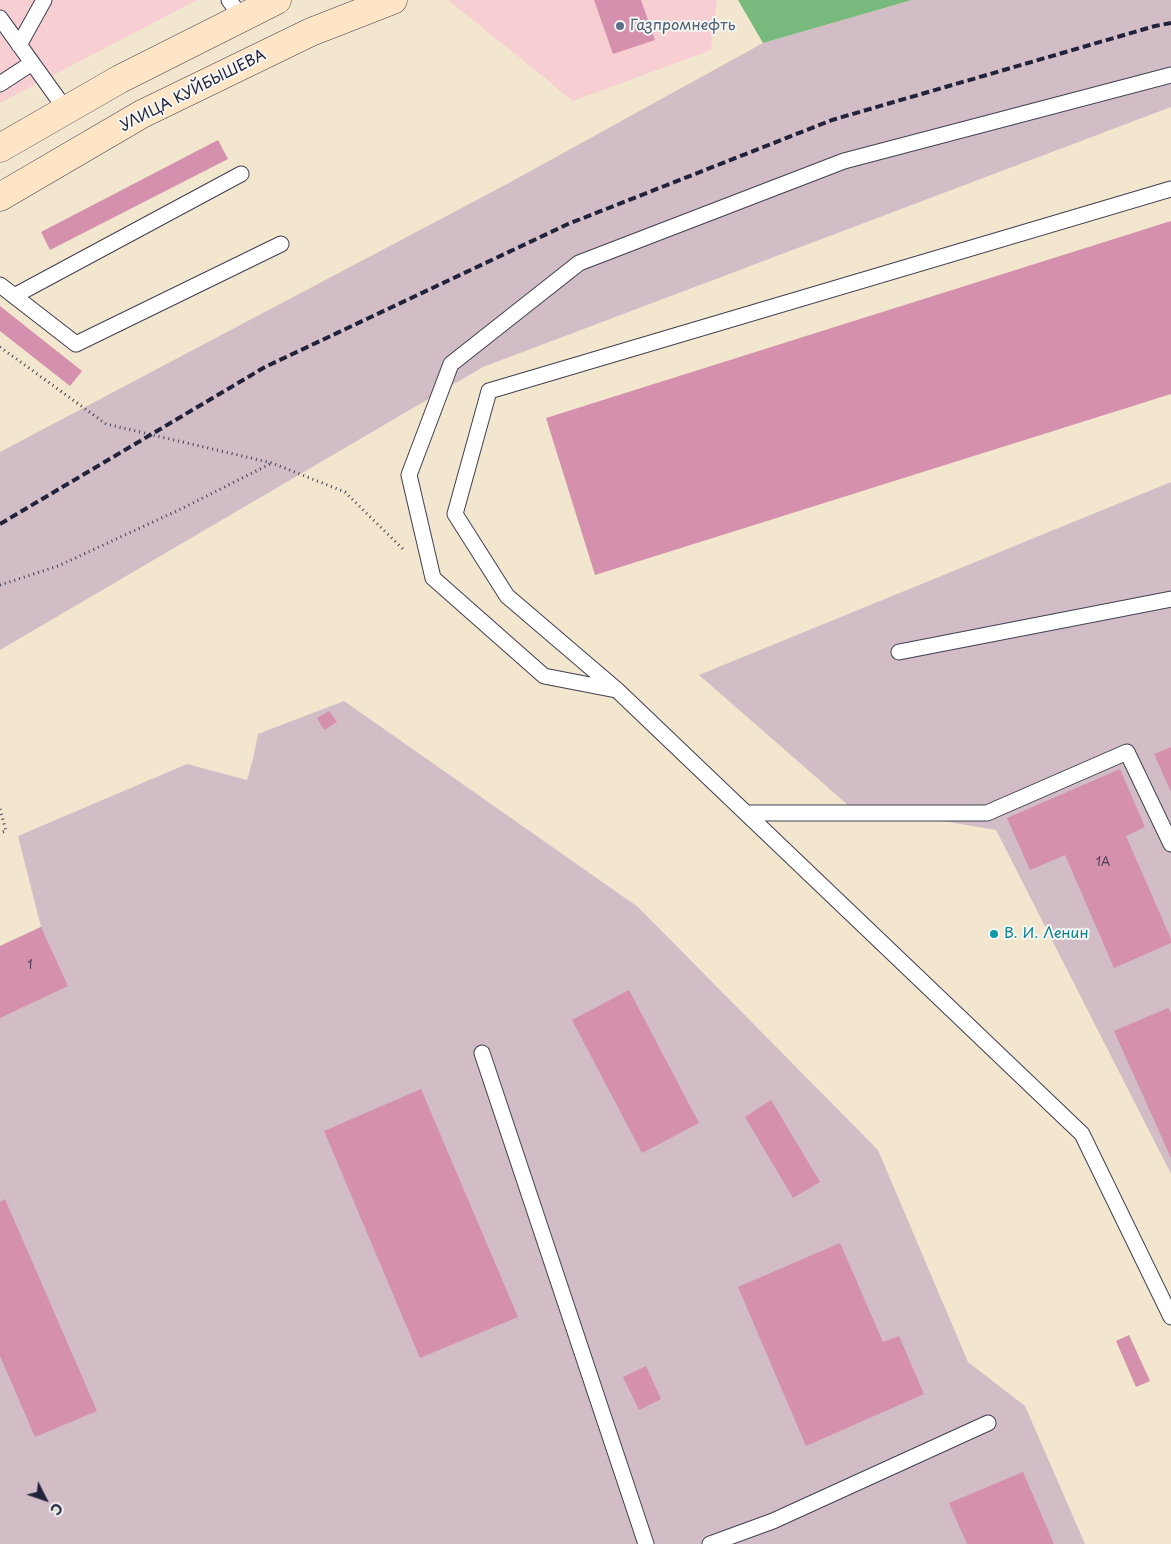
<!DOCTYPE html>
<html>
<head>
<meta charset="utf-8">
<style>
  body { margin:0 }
  #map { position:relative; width:1171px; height:1544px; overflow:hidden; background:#f2e6cf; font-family:"Playpen Sans",sans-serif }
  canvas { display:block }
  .north { position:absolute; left:20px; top:1474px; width:50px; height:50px; -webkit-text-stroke:4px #f6f6f2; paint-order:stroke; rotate:131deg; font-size:14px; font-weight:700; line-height:20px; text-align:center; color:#22223b }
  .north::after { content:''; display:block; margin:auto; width:18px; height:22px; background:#22223b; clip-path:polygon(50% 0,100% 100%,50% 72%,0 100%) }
</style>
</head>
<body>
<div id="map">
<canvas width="1171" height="1544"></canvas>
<div class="north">С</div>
</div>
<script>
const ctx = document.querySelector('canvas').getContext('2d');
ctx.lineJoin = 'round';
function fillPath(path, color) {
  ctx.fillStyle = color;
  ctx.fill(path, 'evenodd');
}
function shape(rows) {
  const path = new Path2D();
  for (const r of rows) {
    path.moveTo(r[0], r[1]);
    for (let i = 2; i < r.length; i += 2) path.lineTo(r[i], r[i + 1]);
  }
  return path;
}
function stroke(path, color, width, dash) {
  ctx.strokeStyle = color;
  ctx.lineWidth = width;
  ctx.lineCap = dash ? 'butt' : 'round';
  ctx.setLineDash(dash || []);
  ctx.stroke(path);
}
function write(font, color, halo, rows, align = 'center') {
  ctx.font = font + ' "Playpen Sans",sans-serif';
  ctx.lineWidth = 4;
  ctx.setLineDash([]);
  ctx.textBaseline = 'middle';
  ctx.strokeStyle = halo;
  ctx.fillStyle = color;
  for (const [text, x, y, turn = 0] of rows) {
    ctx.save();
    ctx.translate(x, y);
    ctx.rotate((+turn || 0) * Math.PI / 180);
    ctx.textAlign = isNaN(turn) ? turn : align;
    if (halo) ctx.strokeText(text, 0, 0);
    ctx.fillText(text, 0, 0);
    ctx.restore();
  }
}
fillPath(shape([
  [0,0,197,0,0,103],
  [448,0,717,0,711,50,573,101]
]), '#f7cfd3');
fillPath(shape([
  [912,0,1171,0,1171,107,483,367,0,650,0,452,507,184,763,43],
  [1171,482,1171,1174,996,830,848,805,699,675],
  [344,701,638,907,878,1150,968,1362,1025,1406,1085,1544,0,1544,0,946,41,927,18,836,187,764,247,780,253,759,258,734]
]), '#d2bdc7');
fillPath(shape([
  [738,0,912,0,763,43]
]), '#78ba7d');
fillPath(shape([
  [594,0,641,0,655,40,613,54],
  [218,140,228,159,50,250,41,232],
  [1171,221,1171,394,595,575,546,418],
  [0,306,82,371,70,386,0,331],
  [329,711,337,722,324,730,317,718],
  [1171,747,1171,792,1154,754],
  [1120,769,1145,827,1126,836,1171,939,1171,943,1114,968,1065,855,1030,870,1007,818],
  [41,927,68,986,0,1018,0,946],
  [629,990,699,1123,642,1153,572,1020],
  [1168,1008,1171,1013,1171,1158,1114,1031],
  [421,1089,518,1317,420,1358,324,1131],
  [771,1100,820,1182,793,1198,745,1117],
  [5,1199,97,1411,35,1437,0,1356,0,1202],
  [840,1243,883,1342,899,1336,924,1394,806,1446,738,1287],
  [1129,1335,1150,1381,1136,1387,1116,1341],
  [646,1366,661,1399,639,1410,623,1377],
  [1023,1472,1054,1544,967,1544,949,1503]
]), '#d490ac');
const service = shape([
  [229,0,242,18],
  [0,18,66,110],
  [19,45,44,0],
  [0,84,32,63],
  [1171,189,489,391,455,514,507,596,617,690,1082,1134,1171,1317],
  [0,285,76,344,281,244],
  [14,296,241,174],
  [899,652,1171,599],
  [616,690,544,676,433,578,409,475,451,364,579,263,844,161,1171,75],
  [747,813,987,813,1127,752,1171,844],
  [482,1053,646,1544],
  [710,1544,773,1521,988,1423]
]);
const secondary = shape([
  [0,148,120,79,277,0],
  [0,197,142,114,311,32,393,0]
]);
stroke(service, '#413f51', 17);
stroke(secondary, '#413f51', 29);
stroke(shape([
  [0,347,106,424,272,463,345,492,403,549],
  [0,585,58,566,181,509,272,463],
  [0,809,6,831,0,833]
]), '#413f51', 3, [1, 4]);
stroke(service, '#fff', 15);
stroke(secondary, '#fde5c5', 28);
stroke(shape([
  [0,524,265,367,568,224,832,120,1155,26,1171,23]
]), '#22223b', 4, [8, 4]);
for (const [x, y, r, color] of [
  [620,26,5,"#5c6f8a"],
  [994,934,5,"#0f9aa8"]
]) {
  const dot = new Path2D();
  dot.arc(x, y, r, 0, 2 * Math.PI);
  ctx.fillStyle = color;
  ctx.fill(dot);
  stroke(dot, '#f6f6f2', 2);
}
write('12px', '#4e3e57', null, [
  ["1А",1103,863],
  ["1",30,966]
]);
write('15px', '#4e5e75', '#f6f6f2', [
  ["Газпромнефть",630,26]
], 'left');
write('15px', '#22223b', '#f6f6f2', [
  ["УЛИЦА КУЙБЫШЕВА",193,91,-27]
]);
write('15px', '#0d838f', '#f6f6f2', [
  ["В. И. Ленин",1004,934]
], 'left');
</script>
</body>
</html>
